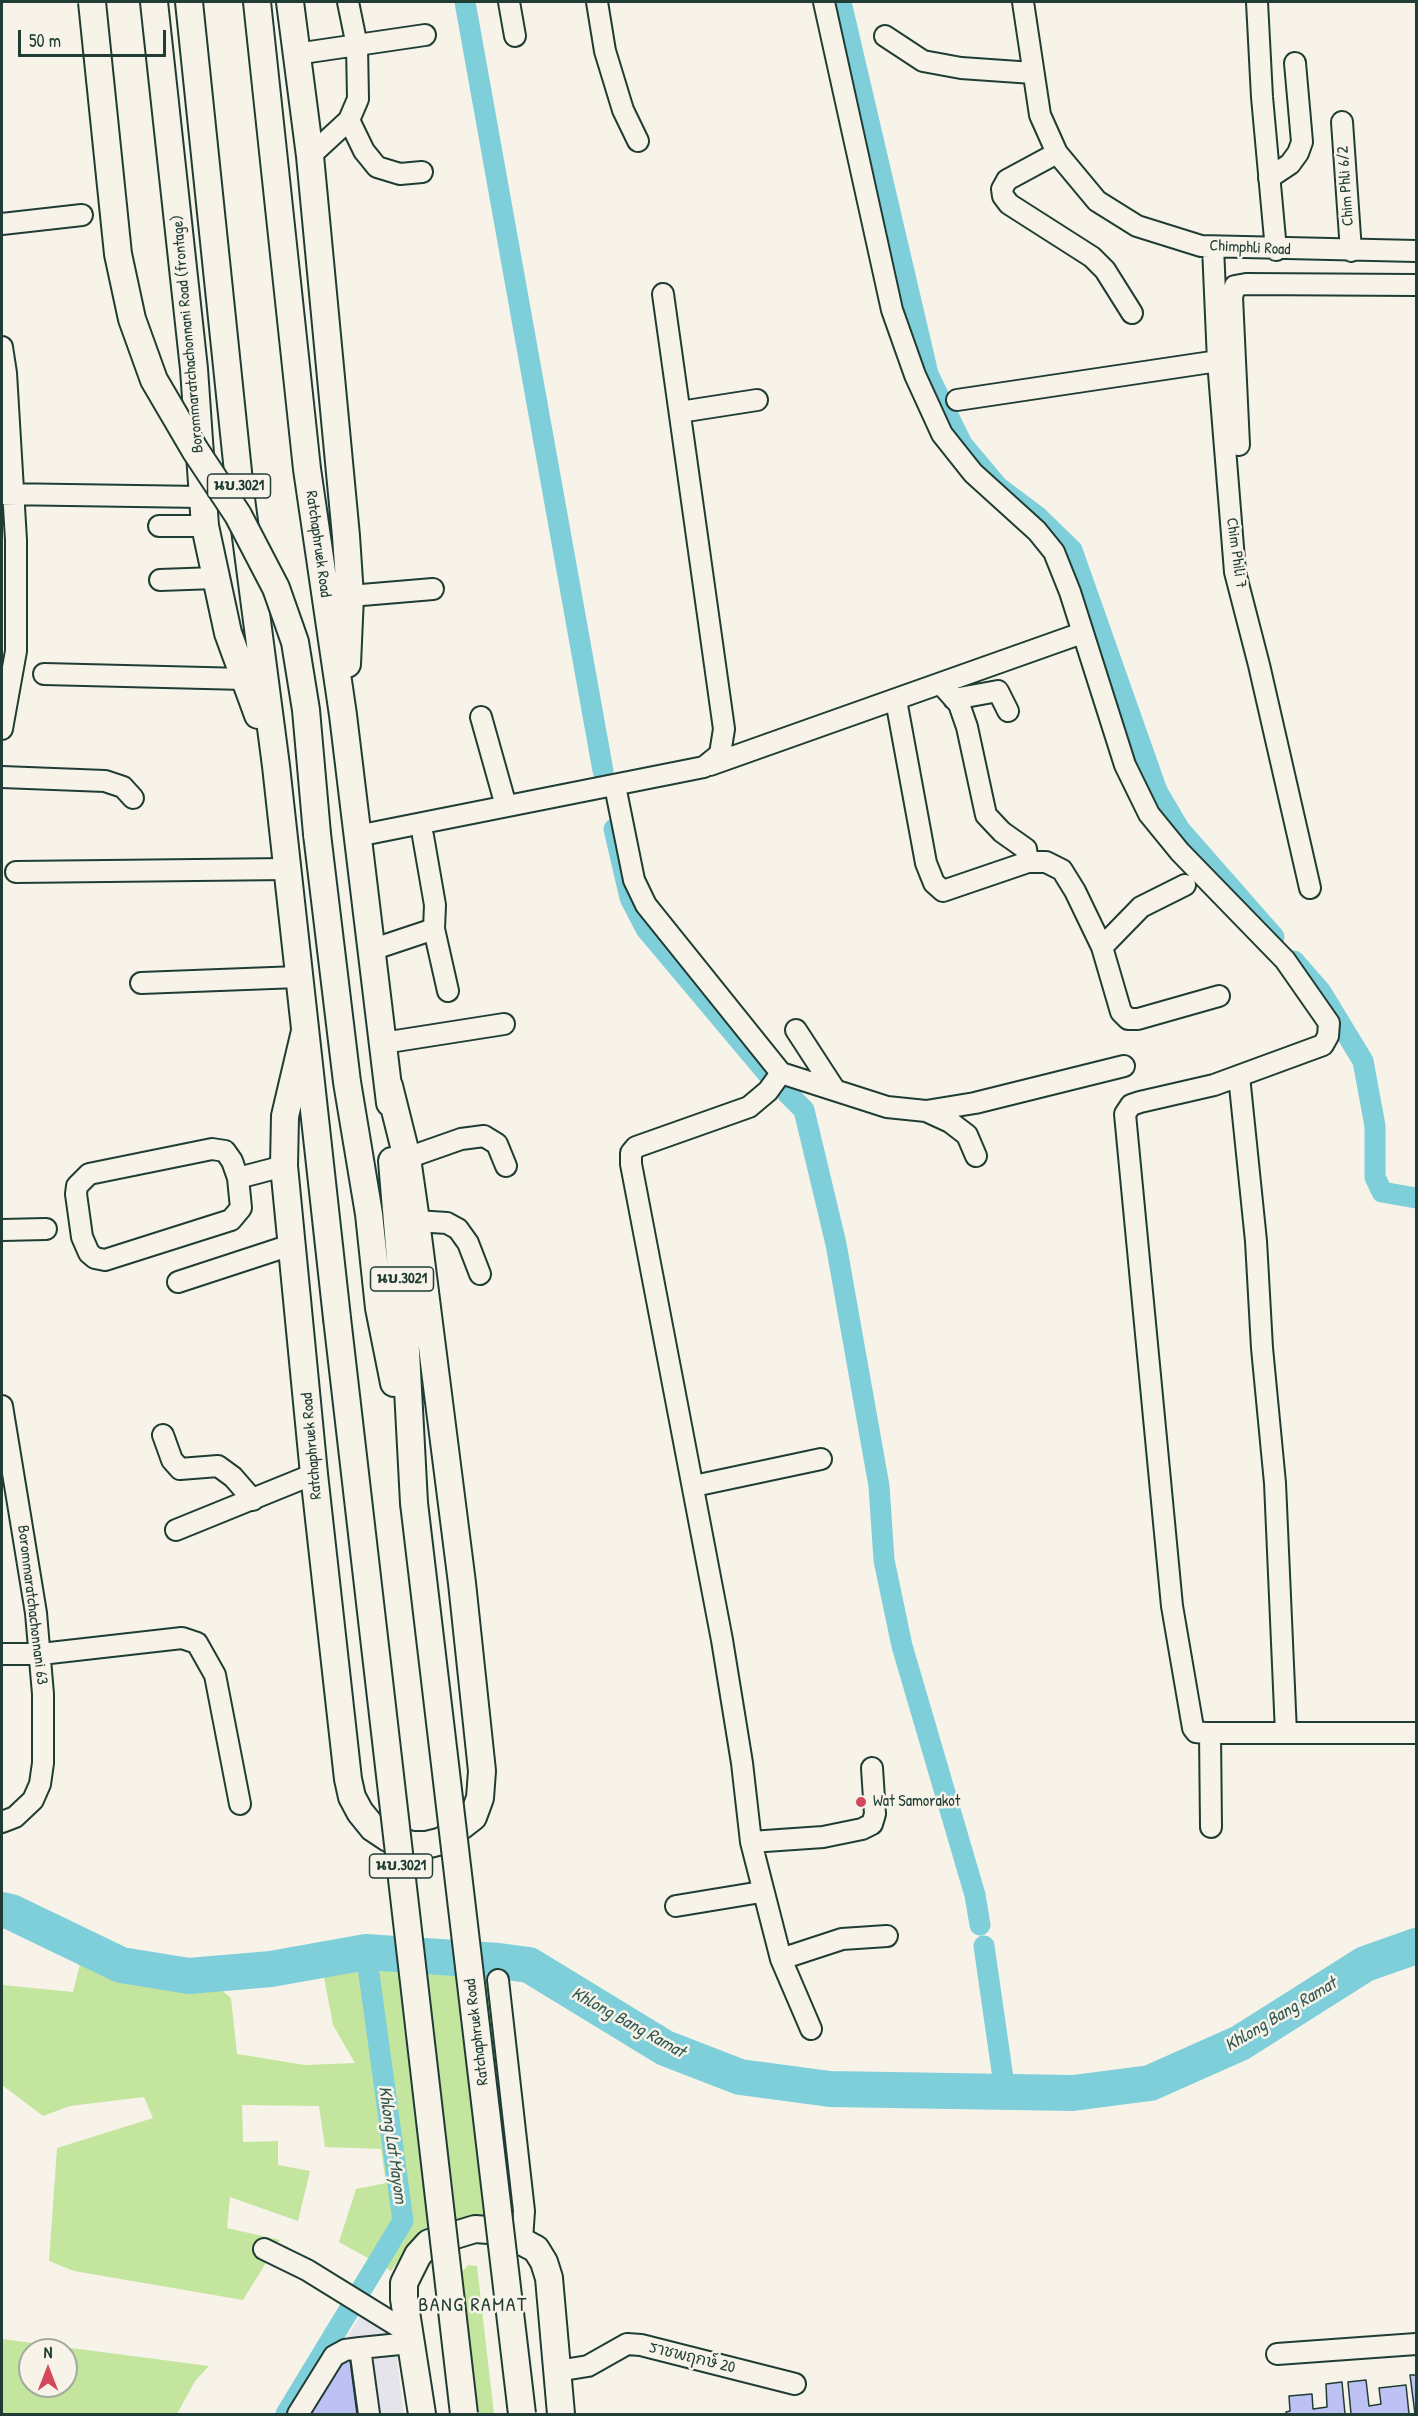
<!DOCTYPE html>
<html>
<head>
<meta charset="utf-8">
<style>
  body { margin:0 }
  #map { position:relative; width:1418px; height:2416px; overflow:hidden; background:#f7f3e8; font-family:"Patrick Hand",sans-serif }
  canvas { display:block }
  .frame { position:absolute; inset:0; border:3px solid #1f3d34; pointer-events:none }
  .north { position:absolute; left:18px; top:2338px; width:60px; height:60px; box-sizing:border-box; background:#f7f3e8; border:2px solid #a1aaa0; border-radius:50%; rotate:0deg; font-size:16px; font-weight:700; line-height:24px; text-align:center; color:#1f3d34 }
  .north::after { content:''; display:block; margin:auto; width:21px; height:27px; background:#d1495b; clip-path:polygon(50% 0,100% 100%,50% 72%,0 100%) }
  .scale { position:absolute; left:18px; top:30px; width:148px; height:27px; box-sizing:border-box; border:3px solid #1f3d34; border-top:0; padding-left:8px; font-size:18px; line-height:21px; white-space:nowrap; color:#1f3d34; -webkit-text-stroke:4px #f7f3e8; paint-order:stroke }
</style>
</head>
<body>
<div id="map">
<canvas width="1418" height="2416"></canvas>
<div class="frame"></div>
<div class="north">N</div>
<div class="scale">50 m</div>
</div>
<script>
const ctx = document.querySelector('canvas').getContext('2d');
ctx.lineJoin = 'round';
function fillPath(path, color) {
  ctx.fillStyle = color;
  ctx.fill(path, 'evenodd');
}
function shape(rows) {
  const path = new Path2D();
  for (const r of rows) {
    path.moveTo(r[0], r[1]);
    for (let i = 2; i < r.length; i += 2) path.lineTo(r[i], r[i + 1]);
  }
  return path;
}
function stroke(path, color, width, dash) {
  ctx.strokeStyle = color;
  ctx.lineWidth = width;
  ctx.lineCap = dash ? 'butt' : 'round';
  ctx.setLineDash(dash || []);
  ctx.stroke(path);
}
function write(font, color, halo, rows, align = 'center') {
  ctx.font = font + ' "Patrick Hand","Playpen Sans Thai",sans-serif';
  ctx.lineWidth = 5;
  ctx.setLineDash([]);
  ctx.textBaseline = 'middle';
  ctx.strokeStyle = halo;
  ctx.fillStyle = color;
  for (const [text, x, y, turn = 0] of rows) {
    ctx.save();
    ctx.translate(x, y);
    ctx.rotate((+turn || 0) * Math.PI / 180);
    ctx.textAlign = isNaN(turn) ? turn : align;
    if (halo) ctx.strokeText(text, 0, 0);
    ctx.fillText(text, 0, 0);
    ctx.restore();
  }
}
fillPath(shape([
  [361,2315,393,2330,404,2414,300,2414]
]), '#e6e4eb');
fillPath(shape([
  [402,1963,493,1966,515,2222,486,2218,438,2221,422,2230,391,2271,339,2242,356,2189,386,2183,381,2149,325,2147,319,2106,242,2105,243,2142,278,2141,278,2165,310,2171,298,2221,230,2197,227,2228,280,2240,243,2300,74,2271,49,2261,57,2148,153,2118,144,2097,70,2106,43,2116,2,2085,2,1985,73,1992,80,1964,182,1982,213,1983,231,1998,237,2054,305,2065,355,2063,333,2025,323,1972,356,1964],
  [468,2265,477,2266,494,2414,479,2414,461,2273],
  [2,2339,209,2366,195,2381,177,2414,2,2414],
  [30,2350,66,2350,66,2386,30,2386]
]), '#c3e59e');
stroke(shape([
  [465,2,603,771],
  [841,2,928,374,962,444,998,487,1038,517,1072,550,1157,791,1180,830,1274,937],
  [614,829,630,898,646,929,767,1073],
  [1294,961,1321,992,1363,1061,1375,1126,1375,1177,1382,1192,1416,1198],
  [787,1093,804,1110,836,1244,879,1486,884,1560,902,1646,975,1895,980,1925],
  [984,1946,1005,2092],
  [286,2414,403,2221,366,1952]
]), '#7fcfdb', 21);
stroke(shape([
  [2,1910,11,1912,121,1965,189,1976,271,1969,366,1952,499,1961,529,1965,665,2048,740,2077,830,2089,1073,2093,1150,2083,1240,2043,1365,1964,1416,1946]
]), '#7fcfdb', 36);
const building = shape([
  [350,2360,357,2414,306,2414,342,2361,350,2360],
  [1410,2375,1416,2375,1416,2414,1415,2414,1410,2375],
  [1366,2380,1369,2406,1381,2404,1379,2388,1406,2385,1409,2414,1351,2414,1348,2382,1366,2380],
  [1342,2382,1345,2414,1286,2414,1286,2412,1290,2411,1289,2396,1312,2394,1313,2409,1327,2407,1326,2384,1342,2382]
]);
fillPath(building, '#bec1f3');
stroke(building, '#1f3d34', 1.5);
const minor = shape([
  [509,2,515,36],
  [597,2,605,51,623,110,638,141],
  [824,2,892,310,915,375,942,434,973,473,1037,531,1054,552,1070,592,1125,765,1149,814,1180,852,1285,960,1329,1023,1328,1036,1323,1045,1214,1085,1140,1102,1131,1105,1125,1114,1172,1606,1193,1728,1196,1732,1205,1733,1416,1733],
  [1023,2,1040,115,1057,153,1097,201,1137,226,1201,246,1416,251],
  [1257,2,1262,97,1276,250],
  [885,36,923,61,961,68,1033,73],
  [296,54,425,35],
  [349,120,364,151,377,167,400,174,422,172],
  [1342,122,1351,251],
  [1057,153,1007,180,1002,189,1003,196,1009,204,1092,257,1105,270,1132,313],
  [310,156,349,120,358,99,357,46,348,2],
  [1269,178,1290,164,1298,153,1302,142,1295,63],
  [2,224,82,215],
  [1213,247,1218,361,1235,572,1259,665,1310,888],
  [2,347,6,373,16,540,16,651,2,729],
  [957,400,1218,361],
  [680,412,757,400],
  [1239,445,1232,297,1235,286,1246,284,1416,285],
  [2,494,202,497],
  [159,526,205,526],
  [160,580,215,578],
  [350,596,433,589],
  [44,674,245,679],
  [941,684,959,704,967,727,986,815,1002,832,1026,849,1028,862],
  [954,699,998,691,1008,711],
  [896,700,926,863,934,883,943,891,1028,862,1046,862,1062,870,1075,891,1102,947,1121,1012,1128,1019,1138,1019,1219,996],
  [481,717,506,806],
  [710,765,1082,633],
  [2,777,105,781,123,787,133,798],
  [615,786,634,880,646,905,781,1073,768,1091,749,1107,636,1147,631,1153,631,1164,722,1640,742,1763,751,1842,781,1959,811,2029],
  [357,836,704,767,720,754,724,729,663,294],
  [16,872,287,869],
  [434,929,448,991],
  [1102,947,1141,907,1185,885],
  [371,950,434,929,435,905,423,836],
  [141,983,298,977],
  [796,1030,835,1090],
  [383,1043,504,1024],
  [781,1073,887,1107,926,1111,950,1122,967,1135,976,1156],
  [1239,1076,1256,1241,1262,1348,1275,1483,1286,1733],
  [926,1111,975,1103,1124,1066],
  [407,1158,461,1139,484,1136,497,1144,506,1166],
  [238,1178,241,1208,231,1220,105,1260,95,1258,89,1253,82,1237,76,1194,77,1186,89,1174,212,1149,225,1151,232,1161,238,1178,284,1166],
  [416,1221,447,1223,458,1229,468,1243,480,1274],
  [2,1230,46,1229],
  [178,1282,291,1245],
  [2,1406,36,1613,43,1694,43,1763,40,1784,33,1800,15,1817,2,1822],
  [163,1435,172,1460,180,1469,218,1466,233,1477,253,1500],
  [694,1486,821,1459],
  [176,1530,314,1474],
  [2,1654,41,1654,182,1638,197,1643,215,1675,240,1804],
  [1210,1733,1211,1827],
  [751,1842,823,1837,862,1829,872,1824,875,1814,872,1768],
  [676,1906,761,1892],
  [781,1959,842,1939,887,1936],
  [498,1980,524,2211,522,2240],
  [264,2249,307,2270,409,2333],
  [360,2348,410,2343],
  [1277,2354,1416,2344],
  [557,2371,588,2366,627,2344,641,2345,795,2384],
  [298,2414,334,2356,345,2350,360,2348,369,2414]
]);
const major = shape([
  [154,2,194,369,205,526,228,633,258,715],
  [189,2,240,491,276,766,337,1318],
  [257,2,307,469,343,715,390,1103],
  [290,2,310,156,346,536,350,596,347,664],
  [317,834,347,1082,369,1214,379,1308,394,1383],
  [305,1031,285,1116,284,1166,314,1474,348,1779,352,1797,360,1812,373,1828,388,1838,412,1845,426,1845,442,1841,473,1817,480,1798,482,1771,462,1583,416,1221,407,1158,389,1086],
  [392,1161,403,1295,414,1503],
  [422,2414,404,2299,404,2283,418,2255,429,2243,475,2229,502,2231,536,2249,544,2262,549,2278,561,2414]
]);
stroke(minor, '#1f3d34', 24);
stroke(major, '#1f3d34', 30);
stroke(minor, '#f7f3e8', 20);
stroke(major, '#f7f3e8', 26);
const majorBridge = shape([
  [92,2,118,254,132,319,154,380,195,450,238,515,276,588,295,642,306,710,317,834],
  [337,1318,464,2414],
  [414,1503,522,2414]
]);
stroke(majorBridge, '#1f3d34', 30, []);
stroke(majorBridge, '#f7f3e8', 26);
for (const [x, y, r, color] of [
  [861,1802,6,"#d1495b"]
]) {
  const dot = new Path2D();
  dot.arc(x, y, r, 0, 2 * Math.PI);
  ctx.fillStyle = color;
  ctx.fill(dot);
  stroke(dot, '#f7f3e8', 2);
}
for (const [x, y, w] of [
  [239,486,63],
  [402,1279,63],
  [401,1866,63]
]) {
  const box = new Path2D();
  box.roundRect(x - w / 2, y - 12, w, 24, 4.5);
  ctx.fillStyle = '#f7f3e8';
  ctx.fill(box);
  stroke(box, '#1f3d34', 1.5);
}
write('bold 15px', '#1f3d34', null, [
  ["นบ.3021",239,486],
  ["นบ.3021",402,1279],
  ["นบ.3021",401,1866]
]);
write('16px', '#1f3d34', '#f7f3e8', [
  ["Chim Phli 6/2",1346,186,-94],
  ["Chimphli Road",1250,248,3],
  ["Borommaratchachonnani Road (frontage)",188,334,-95],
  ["Ratchaphruek Road",318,544,82],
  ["Chim Phili 7",1236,553,82],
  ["Ratchaphruek Road",312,1446,-95],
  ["Borommaratchachonnani 63",32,1605,83],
  ["Ratchaphruek Road",477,2032,-97],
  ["ราชพฤกษ์ 20",692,2358,14]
]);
write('16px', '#1f3d34', '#f7f3e8', [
  ["Wat Samorakot",873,1802]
], 'left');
write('italic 18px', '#325a55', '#f7f3e8', [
  ["Khlong Bang Ramat",1281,2015,-31],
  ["Khlong Bang Ramat",628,2023,29],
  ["Khlong Lat Mayom",392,2145,82]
]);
ctx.letterSpacing = '1.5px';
write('20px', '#1f3d34', '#f7f3e8', [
  ["BANG RAMAT",473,2306]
]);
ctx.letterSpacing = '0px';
</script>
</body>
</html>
